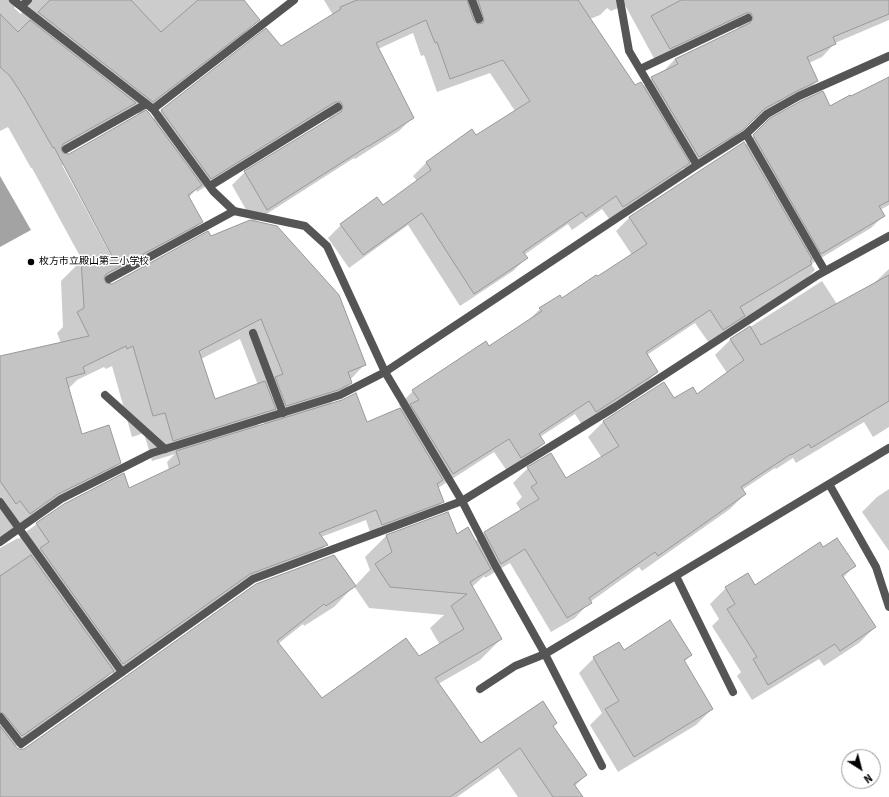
<!DOCTYPE html>
<html>
<head>
<meta charset="utf-8">
<style>
  body { margin:0 }
  #map { position:relative; width:889px; height:797px; overflow:hidden; background:#fff; font-family:"Source Sans 3",sans-serif }
  canvas { display:block }
  .north { position:absolute; left:841px; top:749px; width:40px; height:40px; box-sizing:border-box; background:#fff; border:1px solid #999; border-radius:50%; rotate:144deg; font-size:11px; font-weight:700; line-height:16px; text-align:center; color:#000 }
  .north::after { content:''; display:block; margin:auto; width:14px; height:18px; background:#000; clip-path:polygon(50% 0,100% 100%,50% 72%,0 100%) }
</style>
</head>
<body>
<div id="map">
<canvas width="889" height="797"></canvas>
<div class="north">N</div>
</div>
<script>
const ctx = document.querySelector('canvas').getContext('2d');
ctx.lineJoin = 'round';
function fillPath(path, color) {
  ctx.fillStyle = color;
  ctx.fill(path, 'evenodd');
}
function shape(rows) {
  const path = new Path2D();
  for (const r of rows) {
    path.moveTo(r[0], r[1]);
    for (let i = 2; i < r.length; i += 2) path.lineTo(r[i], r[i + 1]);
  }
  return path;
}
function stroke(path, color, width, dash) {
  ctx.strokeStyle = color;
  ctx.lineWidth = width;
  ctx.lineCap = dash ? 'butt' : 'round';
  ctx.setLineDash(dash || []);
  ctx.stroke(path);
}
function write(font, color, halo, rows, align = 'center') {
  ctx.font = font + ' "Source Sans 3","Noto Sans JP",sans-serif';
  ctx.lineWidth = 3;
  ctx.setLineDash([]);
  ctx.textBaseline = 'middle';
  ctx.strokeStyle = halo;
  ctx.fillStyle = color;
  for (const [text, x, y, turn = 0] of rows) {
    ctx.save();
    ctx.translate(x, y);
    ctx.rotate((+turn || 0) * Math.PI / 180);
    ctx.textAlign = isNaN(turn) ? turn : align;
    if (halo) ctx.strokeText(text, 0, 0);
    ctx.fillText(text, 0, 0);
    ctx.restore();
  }
}
fillPath(shape([
  [0,176,31,230,0,247]
]), '#a3a3a3');
fillPath(shape([
  [0,0,242,0,258,20,245,33,144,111,153,119,161,111,266,30,281,48,333,15,324,0,889,0,889,20,835,43,822,57,809,63,817,81,804,94,782,104,750,122,728,143,685,170,684,168,675,176,610,220,602,209,572,230,568,224,524,255,526,258,513,271,460,306,408,225,349,268,328,238,341,225,382,206,417,181,413,176,426,163,471,130,475,136,515,111,490,73,437,92,424,55,421,56,413,33,378,49,412,118,399,131,355,159,354,158,254,222,365,364,350,380,351,383,328,406,367,423,401,408,399,405,413,391,449,366,489,348,526,323,540,309,562,299,632,255,616,231,630,217,745,145,754,136,829,108,889,79,889,205,880,210,883,216,871,228,811,264,815,270,801,284,709,343,695,323,647,355,657,372,643,386,582,425,575,414,540,437,544,443,530,457,507,471,494,452,438,488,443,502,433,512,371,535,366,520,321,537,326,545,316,555,239,584,113,674,112,672,92,692,15,747,19,750,25,749,355,586,370,570,365,557,386,536,448,513,457,535,475,542,485,532,521,511,516,503,522,497,513,483,528,468,566,479,602,458,588,437,603,422,664,383,674,400,697,395,727,373,715,355,730,340,822,281,837,304,873,284,889,269,889,427,873,437,864,422,796,463,793,458,776,469,775,468,742,490,745,494,730,509,642,571,639,567,590,602,575,618,551,632,510,563,485,578,484,576,472,587,501,639,480,660,438,684,480,744,552,726,586,775,575,786,575,797,518,797,498,768,457,797,0,797,0,548,18,538,19,539,27,531,64,505,128,489,169,470,167,462,175,454,152,461,144,433,132,437,112,366,106,369,104,367,77,380,68,389,82,435,120,462,98,484,36,515,0,540,0,357,61,343,57,333,63,327,61,281,82,260,32,168,31,168,8,127,0,131],
  [16,5,22,13,21,14,14,8],
  [625,5,656,62,735,25,740,29,675,59,662,73,652,78,643,87,634,86,590,19,600,15,607,8,611,11],
  [130,108,140,115,69,155,60,154,114,124],
  [321,115,328,115,330,120,245,172,232,185,253,222,211,238,112,285,104,284,181,243,202,221,189,197,196,190,197,192],
  [62,165,64,165,116,262,115,263],
  [240,339,258,385,214,401,201,359],
  [263,420,265,425,255,428],
  [354,586,369,608,444,615,430,628,440,645,419,657,322,699,278,644,303,624,304,626,334,607],
  [889,489,889,551,862,512,877,497],
  [823,548,854,566,843,578,875,627,859,643,824,666,819,659,752,700,737,676,741,672,712,626,719,619,710,604,726,588,755,586],
  [623,651,691,655,684,662,712,709,696,725,618,772,590,725,602,713,579,673,594,658]
]), '#0003');
const building = shape([
  [50,0,131,0,161,32,198,0,244,0,260,20,153,102,38,12,50,0],
  [357,0,467,0,474,21,478,24,483,23,484,20,478,0,578,0,635,85,641,82,690,163,623,207,616,196,586,217,582,212,523,252,528,258,474,294,422,213,363,255,340,224,377,197,383,205,431,170,426,162,472,129,476,135,530,101,503,60,450,79,437,42,435,43,426,20,376,43,414,118,369,146,368,146,267,210,244,171,341,112,343,107,341,102,335,102,211,179,161,110,266,28,281,46,341,9,340,7,357,0],
  [681,0,889,0,889,14,833,37,836,44,807,57,818,81,797,91,764,109,743,130,699,157,651,77,678,64,675,59,750,23,753,18,751,13,746,13,670,49,651,16,681,0],
  [0,14,18,32,30,20,136,103,63,144,61,149,63,153,69,154,146,110,149,113,202,185,188,195,203,222,106,274,104,278,106,283,112,284,208,231,211,236,250,220,277,226,339,295,366,365,348,372,352,383,338,390,286,406,275,377,283,374,261,319,199,351,215,399,265,381,276,409,173,441,165,413,153,416,133,346,127,349,126,346,83,367,85,373,66,378,82,434,109,425,121,463,58,494,30,514,20,501,16,504,0,481,0,356,89,336,77,312,84,308,81,259,113,258,54,147,53,148,25,99,10,76,0,67,0,14],
  [889,77,889,201,879,206,885,216,821,254,753,135,770,118,801,101,823,91,830,106,850,95,851,96,889,77],
  [744,142,812,259,810,261,812,264,740,307,745,316,723,330,710,310,646,352,658,372,596,412,589,401,539,434,545,443,521,458,509,439,453,474,410,404,419,400,412,390,486,341,489,346,542,311,539,308,560,295,562,298,596,275,598,276,647,244,629,217,744,142],
  [889,275,889,401,811,448,809,444,791,455,791,454,741,487,746,494,658,556,655,552,589,598,592,603,567,618,525,549,501,564,484,532,539,499,531,487,537,483,527,467,551,453,566,478,619,446,603,421,664,382,674,398,693,387,697,394,744,360,730,339,750,326,761,345,889,275],
  [356,393,367,422,400,408,443,480,437,484,444,502,382,525,376,510,319,533,328,545,250,574,123,664,40,548,49,542,36,523,64,504,124,473,129,488,180,464,176,451,342,400,356,393],
  [448,512,457,534,468,527,491,569,470,582,502,639,435,678,481,743,543,701,557,723,553,726,587,775,574,784,583,797,553,797,520,748,450,797,0,797,0,726,17,748,19,749,24,749,256,584,334,555,356,586,326,606,324,604,277,641,322,698,406,638,419,656,464,629,451,606,467,594,390,587,375,564,392,552,386,535,448,512],
  [837,538,856,566,842,575,876,627,840,651,835,644,768,685,753,659,757,657,727,609,735,604,725,587,748,573,755,585,820,542,823,547,837,538],
  [31,555,114,671,22,736,4,714,0,712,0,576,31,555],
  [670,620,692,655,684,660,713,709,634,757,605,709,619,701,593,657,619,642,624,650,670,620]
]);
fillPath(building, '#c4c4c4');
stroke(building, '#999', 1);
stroke(shape([
  [472,0,479,19],
  [640,69,748,18],
  [153,109,294,0],
  [66,149,146,104],
  [210,186,338,107],
  [109,279,234,211],
  [253,333,283,413],
  [105,395,165,449],
  [0,502,122,672],
  [676,576,733,692],
  [480,689,515,666,545,654,602,766]
]), '#555', 8);
stroke(shape([
  [13,0,153,109,213,191,234,211,305,226,327,246,385,372,462,501,495,565,545,654,829,484,876,567,889,607],
  [620,0,629,51,697,165],
  [22,6,28,0],
  [746,134,825,271],
  [829,484,889,448],
  [0,542,61,499,152,453,340,395,385,372,697,165,746,134,767,114,799,96,889,56],
  [0,717,21,744,253,579,462,501,615,407,818,275,889,236]
]), '#555', 8);
for (const [x, y, r, color] of [
  [31,262,4,"#000"]
]) {
  const dot = new Path2D();
  dot.arc(x, y, r, 0, 2 * Math.PI);
  ctx.fillStyle = color;
  ctx.fill(dot);
  stroke(dot, '#fff', 1.5);
}
write('10px', '#000', '#fff', [
  ["枚方市立殿山第二小学校",39,262]
], 'left');
</script>
</body>
</html>
